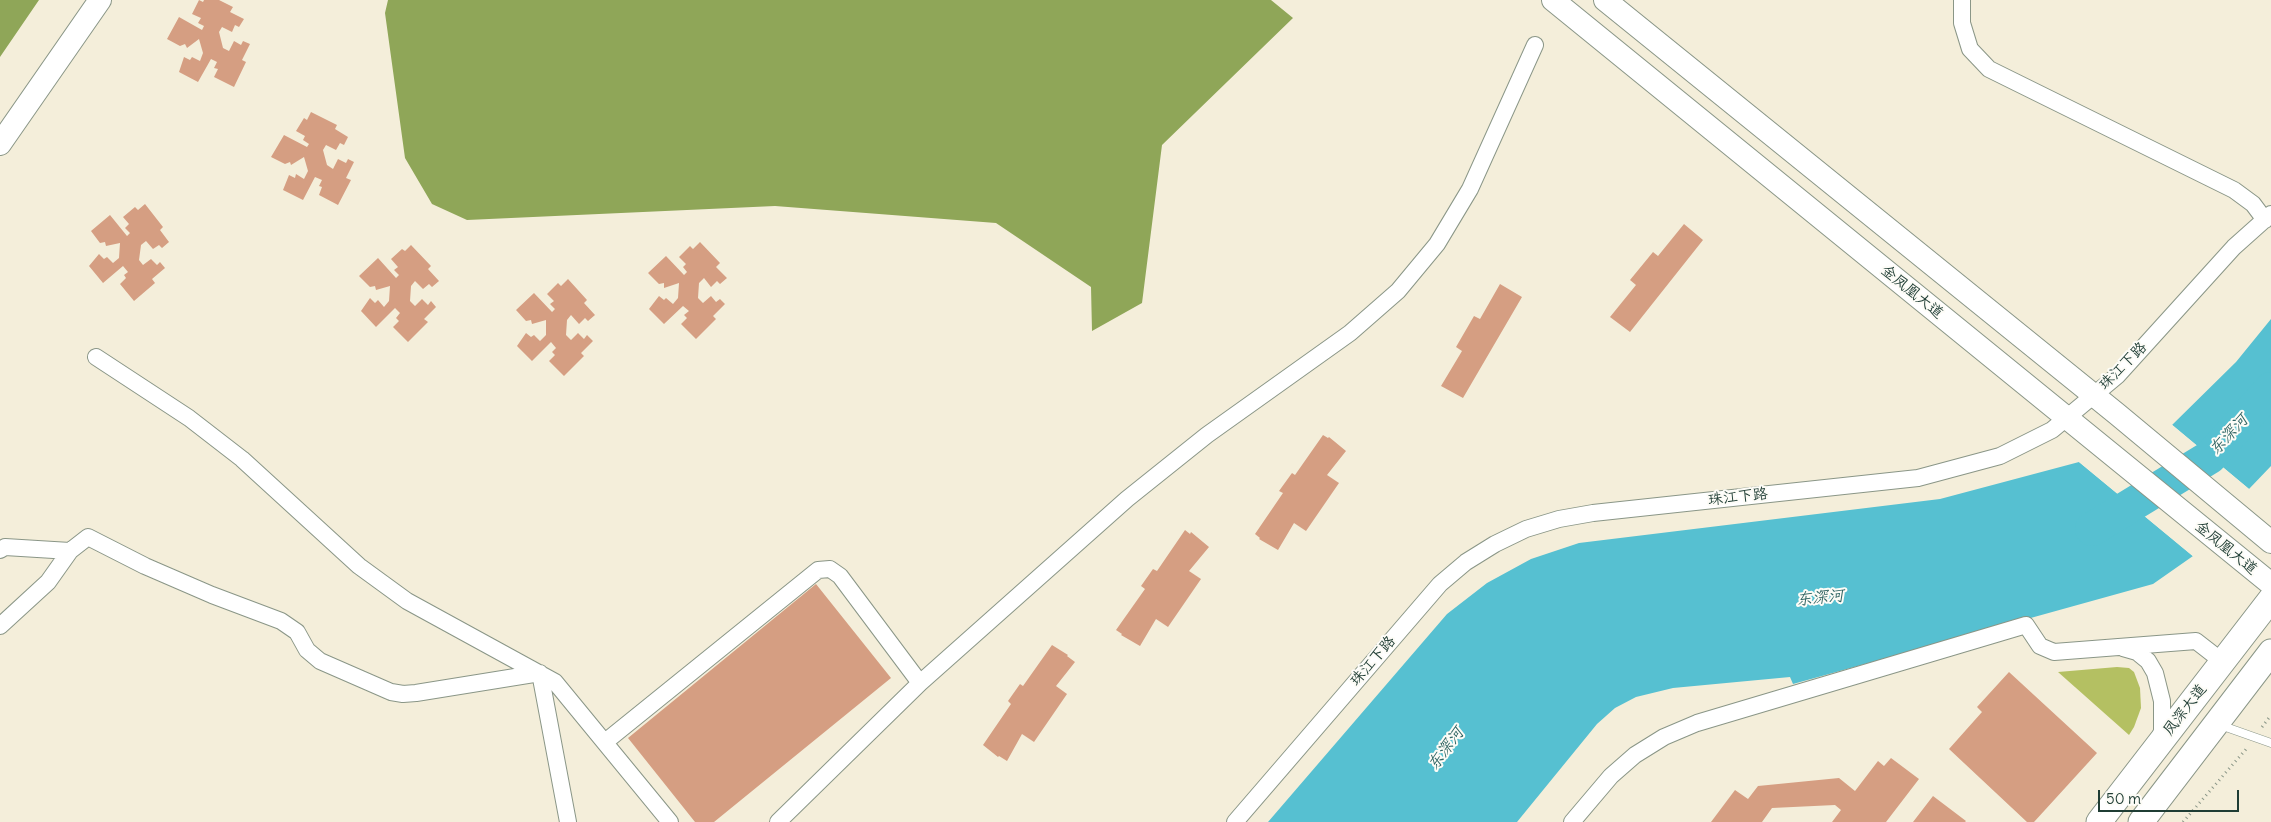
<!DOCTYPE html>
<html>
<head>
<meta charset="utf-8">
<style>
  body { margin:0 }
  #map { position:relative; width:2271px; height:822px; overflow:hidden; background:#f4eeda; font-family:Delius,sans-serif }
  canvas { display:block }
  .scale { position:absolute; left:2098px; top:790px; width:141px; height:22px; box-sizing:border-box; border:2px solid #1f3d34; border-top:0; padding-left:6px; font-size:15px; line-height:18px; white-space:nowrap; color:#1f3d34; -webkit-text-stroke:4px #fdfcf7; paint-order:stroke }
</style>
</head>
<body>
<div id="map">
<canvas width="2271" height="822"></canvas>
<div class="scale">50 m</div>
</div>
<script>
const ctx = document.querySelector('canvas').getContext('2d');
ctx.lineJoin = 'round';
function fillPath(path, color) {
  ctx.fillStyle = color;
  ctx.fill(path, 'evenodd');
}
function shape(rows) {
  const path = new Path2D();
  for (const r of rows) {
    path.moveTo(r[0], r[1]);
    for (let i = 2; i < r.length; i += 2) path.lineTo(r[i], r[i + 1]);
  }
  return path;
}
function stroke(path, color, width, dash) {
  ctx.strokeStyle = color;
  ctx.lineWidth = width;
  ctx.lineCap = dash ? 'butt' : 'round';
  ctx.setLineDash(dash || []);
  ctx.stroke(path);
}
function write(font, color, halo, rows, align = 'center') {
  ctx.font = font + ' Delius,"LXGW WenKai TC",sans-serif';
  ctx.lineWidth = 4;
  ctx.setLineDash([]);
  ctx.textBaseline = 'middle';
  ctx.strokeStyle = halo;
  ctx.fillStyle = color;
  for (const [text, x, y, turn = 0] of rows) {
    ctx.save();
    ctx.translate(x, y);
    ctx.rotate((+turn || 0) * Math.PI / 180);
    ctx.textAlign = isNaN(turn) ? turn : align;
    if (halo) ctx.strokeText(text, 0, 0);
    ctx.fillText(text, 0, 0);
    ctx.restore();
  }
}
fillPath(shape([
  [2117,667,2129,668,2134,672,2140,688,2141,708,2134,727,2129,735,2058,672]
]), '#b4c062');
fillPath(shape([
  [0,0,39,0,0,57],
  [388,0,1271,0,1293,18,1162,145,1142,303,1092,331,1091,287,996,223,775,206,467,220,432,204,405,158,385,13]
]), '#8fa658');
fillPath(shape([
  [2271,319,2271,466,2249,489,2172,425,2236,362],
  [2079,462,2193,556,2153,584,1793,684,1790,677,1673,688,1636,697,1615,708,1597,724,1517,822,1268,822,1447,614,1487,583,1531,559,1579,543,1940,499]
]), '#56c0d1');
fillPath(shape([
  [2170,423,2249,489,2251,490,2247,490,2170,427],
  [2081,460,2195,554,2195,558,2079,462]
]), '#f4eeda');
stroke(shape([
  [2092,529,2210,457,2271,389]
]), '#56c0d1', 34);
fillPath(shape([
  [199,0,203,2,204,0,219,0,233,7,230,12,244,19,239,27,235,25,232,32,222,27,219,32,223,48,229,51,234,41,241,45,243,41,250,44,242,60,246,62,234,87,214,77,218,69,214,68,217,62,211,59,198,82,179,72,184,57,190,60,192,57,200,61,203,53,199,39,187,48,185,44,180,46,167,39,179,17,202,30,204,26,198,23,201,18,192,14],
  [311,112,337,125,335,129,348,137,344,145,340,143,336,150,326,145,323,150,327,165,333,169,338,159,346,163,348,159,354,162,346,178,351,180,338,205,319,195,322,187,319,186,322,180,315,177,303,200,283,190,289,175,295,178,296,174,304,179,308,171,304,157,291,165,290,162,285,164,271,157,284,135,307,147,309,144,303,140,305,136,296,131,304,118,307,120],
  [145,204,163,227,160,230,169,242,162,248,159,245,153,249,146,241,141,245,139,260,143,265,151,259,157,265,160,262,165,268,152,279,155,283,134,301,120,284,126,278,124,275,128,272,123,266,103,283,89,266,99,254,104,259,107,257,113,263,119,258,120,243,106,246,105,242,100,243,91,231,110,215,127,236,130,233,125,228,129,224,123,217,135,207,138,210],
  [1684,224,1703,240,1630,332,1610,317,1636,285,1630,280,1653,252,1658,256],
  [700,242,720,263,716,267,727,278,720,284,717,281,711,287,704,278,699,283,698,298,703,303,711,296,716,302,720,299,725,304,713,316,716,319,696,339,681,324,687,318,684,315,689,311,683,306,664,324,649,309,659,296,664,300,666,298,673,304,678,298,679,283,664,288,664,283,659,284,648,273,666,256,684,275,687,272,683,267,686,264,679,257,690,246,693,249],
  [411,245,431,266,428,269,439,281,432,287,429,284,423,289,415,281,411,286,410,301,415,306,422,299,428,305,431,301,436,307,424,319,428,322,408,342,393,327,399,321,396,318,400,313,395,308,376,327,361,311,370,298,375,303,378,300,384,307,389,301,390,286,376,290,375,286,370,287,359,276,378,258,396,278,399,275,394,270,398,267,391,259,402,249,405,251],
  [568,279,587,300,584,303,595,315,588,321,585,318,579,324,571,315,567,320,566,335,571,340,578,333,584,339,587,335,593,341,581,353,584,356,564,376,549,361,555,355,552,352,556,348,551,342,532,361,517,346,526,333,531,337,534,335,540,341,546,335,546,320,532,324,531,320,526,321,516,310,534,293,552,312,555,309,550,304,554,301,547,294,558,283,561,286],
  [1500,284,1522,297,1463,398,1441,386,1462,351,1456,347,1474,316,1480,319],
  [1323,435,1328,438,1329,437,1346,451,1327,475,1339,483,1306,531,1294,523,1278,550,1259,539,1260,538,1255,534,1283,493,1279,491,1292,473,1295,475],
  [1185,530,1190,534,1191,532,1209,547,1189,571,1201,579,1168,627,1156,619,1140,646,1121,635,1122,634,1116,630,1145,589,1141,586,1153,569,1157,571],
  [816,584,891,678,714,822,695,822,628,738],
  [1052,645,1068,655,1067,656,1075,662,1056,686,1067,694,1034,742,1022,734,1007,761,999,756,998,757,983,745,1011,704,1008,701,1020,684,1023,686],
  [2009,672,2097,753,2034,822,2027,822,1949,749,1982,712,1977,707],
  [1891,758,1919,779,1886,822,1832,822,1841,810,1835,805,1772,808,1762,822,1711,822,1735,790,1748,799,1758,786,1839,778,1855,791,1878,761,1884,766],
  [1933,796,1966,821,1965,822,1913,822]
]), '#d59e82');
const lane = shape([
  [2220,725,2271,743]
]);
const street = shape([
  [1962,0,1962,23,1970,49,1989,69,2234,190,2253,204,2265,220],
  [96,357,189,418,242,459,359,566,407,601,555,682,670,822],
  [0,550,5,547,70,551],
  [0,626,48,582,70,551,88,537,145,566,212,595,281,621,297,632,307,650,320,661,391,692,403,694,416,693,540,673,568,822],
  [2123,648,2137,652,2148,661,2155,673,2162,701,2162,730,2160,740],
  [605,742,818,570,830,569,840,576,920,683],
  [778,822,920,683,1127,499,1207,435,1350,333,1398,291,1437,244,1470,189,1535,45],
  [1235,822,1440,584,1466,562,1495,544,1526,529,1559,519,1593,513,1918,478,2000,456,2052,430,2118,375,2234,247,2271,214],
  [1572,822,1611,776,1635,755,1664,737,1697,723,2026,625,2040,646,2054,652,2196,641,2223,662]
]);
const secondary = shape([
  [1553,0,2271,584],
  [1605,0,2117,414,2271,542],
  [0,144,100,0]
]);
const primary = shape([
  [2099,822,2271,599],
  [2141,822,2271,652]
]);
stroke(lane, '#8a9687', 9);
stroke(street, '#8a9687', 18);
stroke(secondary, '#8a9687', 24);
stroke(primary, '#8a9687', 27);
stroke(shape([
  [2262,727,2271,715],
  [2183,822,2247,748]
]), '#8a9687', 3, [1, 4]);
stroke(lane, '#fff', 8);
stroke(street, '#fff', 16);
stroke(secondary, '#fff', 22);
stroke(primary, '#fff', 25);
write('15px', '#1f3d34', '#fdfcf7', [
  ["金凤凰大道",1912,292,39],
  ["珠江下路",2123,366,-45],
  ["珠江下路",1738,497,-6],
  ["金凤凰大道",2226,548,39],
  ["珠江下路",1373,661,-49],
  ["凤深大道",2185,710,-52]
]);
write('italic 16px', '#306463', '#fdfcf7', [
  ["东深河",2229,435,-47],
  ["东深河",1820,598,-5],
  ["东深河",1446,749,-53]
]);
</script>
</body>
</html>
